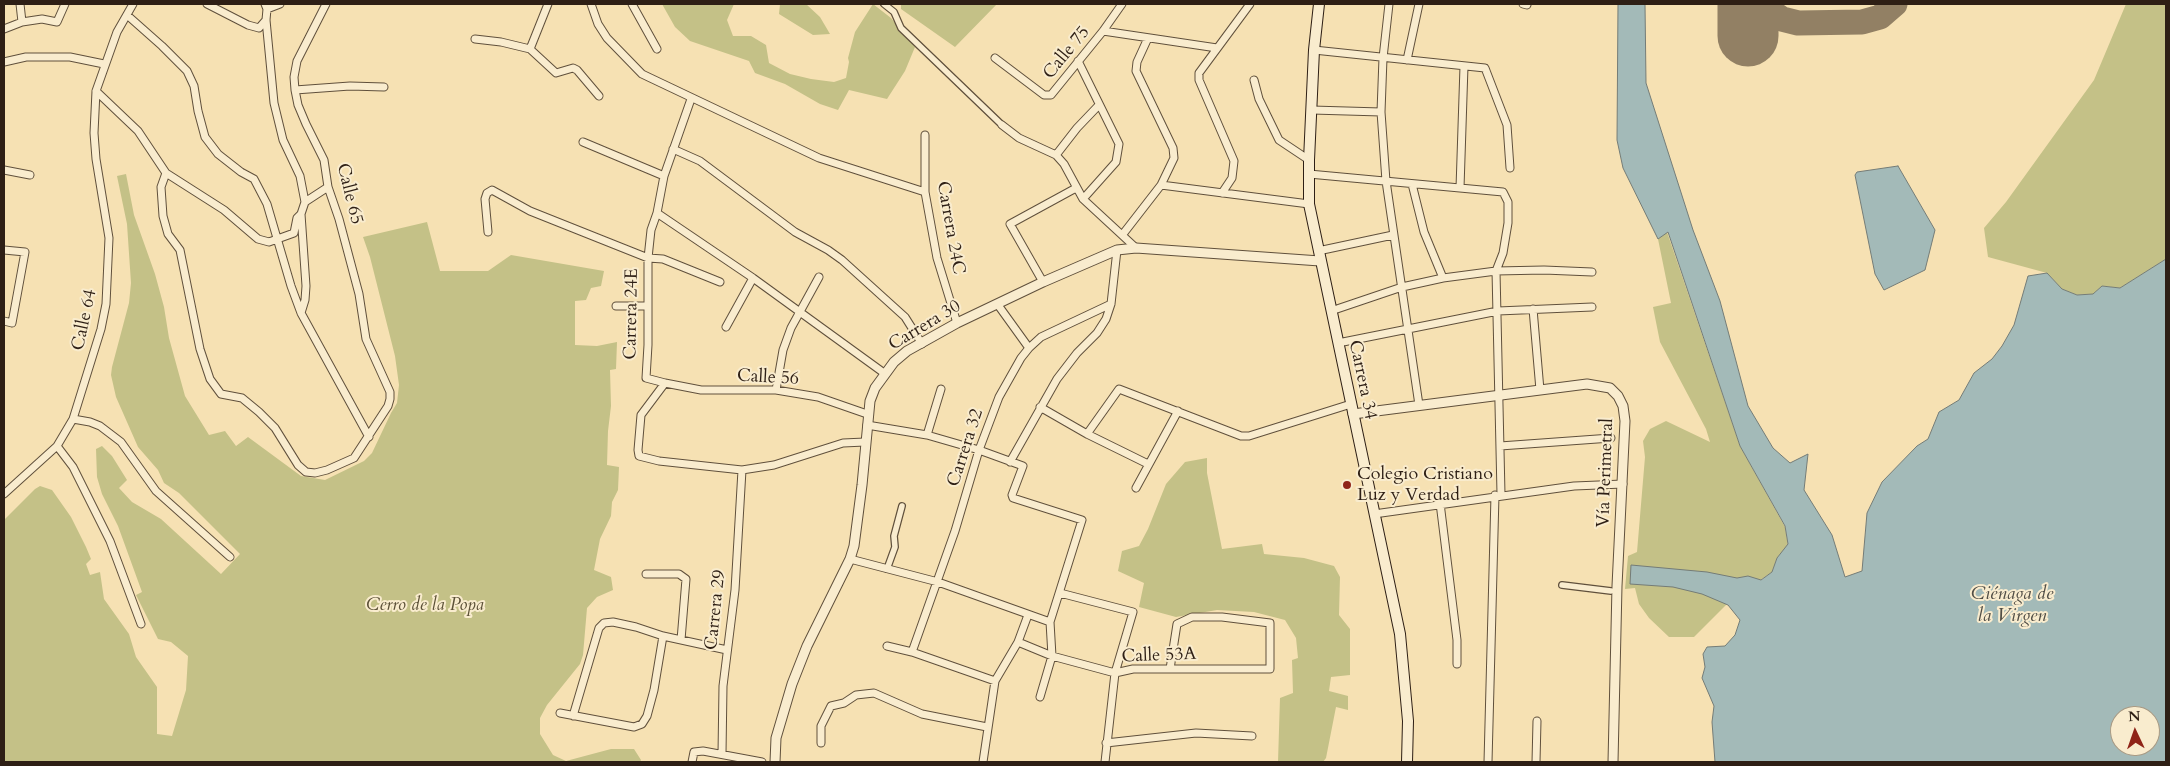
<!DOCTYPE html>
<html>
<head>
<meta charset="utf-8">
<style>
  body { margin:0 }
  #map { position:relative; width:2170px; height:766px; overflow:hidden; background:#f6e1b3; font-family:Cardo,serif }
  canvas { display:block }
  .frame { position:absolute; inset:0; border:5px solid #2e1f15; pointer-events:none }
  .north { position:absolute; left:2110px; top:706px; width:50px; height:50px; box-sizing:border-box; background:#f9ecce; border:1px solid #a89a84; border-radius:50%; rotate:357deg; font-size:14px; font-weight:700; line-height:20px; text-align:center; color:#2e1f15 }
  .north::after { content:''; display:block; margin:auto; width:18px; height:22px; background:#8f2418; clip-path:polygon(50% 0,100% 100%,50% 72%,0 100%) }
</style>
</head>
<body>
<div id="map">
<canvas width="2170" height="766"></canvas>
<div class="frame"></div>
<div class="north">N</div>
</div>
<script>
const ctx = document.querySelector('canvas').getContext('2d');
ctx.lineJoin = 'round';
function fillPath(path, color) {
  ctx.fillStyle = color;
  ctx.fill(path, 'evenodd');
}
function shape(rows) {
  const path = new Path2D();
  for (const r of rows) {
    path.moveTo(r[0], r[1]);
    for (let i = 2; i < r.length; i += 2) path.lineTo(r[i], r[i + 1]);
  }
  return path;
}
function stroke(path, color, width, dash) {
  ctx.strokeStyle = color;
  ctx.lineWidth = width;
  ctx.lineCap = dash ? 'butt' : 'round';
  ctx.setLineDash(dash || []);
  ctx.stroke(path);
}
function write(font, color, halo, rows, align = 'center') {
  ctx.font = font + ' Cardo,serif';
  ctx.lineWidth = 4;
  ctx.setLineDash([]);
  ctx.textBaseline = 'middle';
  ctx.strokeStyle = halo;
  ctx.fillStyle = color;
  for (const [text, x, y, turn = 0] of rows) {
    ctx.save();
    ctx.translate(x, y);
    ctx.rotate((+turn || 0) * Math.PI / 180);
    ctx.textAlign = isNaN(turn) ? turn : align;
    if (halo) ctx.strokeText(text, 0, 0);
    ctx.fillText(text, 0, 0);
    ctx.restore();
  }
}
fillPath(shape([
  [662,4,734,4,727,20,733,36,751,36,766,45,769,63,790,74,811,79,834,82,846,78,849,62,848,58,855,32,873,4,891,18,915,47,905,71,887,99,849,90,838,110,820,104,785,84,755,73,749,61,690,41,675,27],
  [780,4,806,4,820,17,830,34,813,35,779,14],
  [901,4,997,4,955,47,901,9],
  [2126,4,2166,4,2166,259,2120,288,2102,286,2093,294,2077,295,2062,289,2047,273,1988,257,1984,228,2006,202,2094,80],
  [126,174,134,215,155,274,164,307,169,338,185,396,209,435,225,431,236,446,248,437,301,476,325,480,364,461,372,453,391,413,397,403,399,385,395,356,370,257,363,237,427,222,440,271,488,271,511,255,604,271,601,286,591,288,586,300,575,301,575,345,597,346,617,342,616,369,610,370,611,406,608,431,607,465,619,467,618,490,612,502,611,516,600,539,594,570,611,577,613,590,597,597,587,608,583,655,580,664,547,705,540,718,540,734,553,755,566,761,611,749,634,749,641,760,640,762,4,762,4,520,35,489,40,486,52,490,71,517,86,547,91,559,86,564,90,575,100,572,104,599,129,634,136,657,157,687,157,734,172,736,186,690,188,656,171,642,158,639,136,595,142,592,118,526,102,494,97,477,96,449,102,446,112,456,127,480,119,488,132,502,161,519,221,574,240,554,179,493,164,483,158,470,138,447,116,397,111,375,112,367,129,303,131,283,127,224,117,176],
  [1667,232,1740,446,1785,527,1788,545,1777,558,1772,572,1731,600,1694,637,1669,637,1649,618,1639,604,1635,588,1625,589,1628,556,1637,552,1645,457,1643,441,1650,429,1666,421,1710,442,1706,429,1660,342,1653,307,1671,303,1658,239],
  [1207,458,1207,473,1222,549,1262,544,1264,554,1304,558,1334,566,1340,577,1339,615,1350,629,1350,675,1331,677,1329,691,1348,696,1348,710,1336,707,1326,758,1323,762,1278,762,1280,698,1293,693,1292,660,1298,658,1296,638,1285,620,1254,612,1217,610,1176,617,1139,607,1144,583,1118,571,1122,551,1139,546,1148,529,1166,484,1185,462]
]), '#c4c187');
const water = shape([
  [1618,4,1645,4,1646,83,1693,230,1720,301,1748,406,1773,448,1790,463,1808,454,1804,490,1832,535,1845,577,1862,571,1867,513,1882,482,1917,446,1928,439,1939,412,1959,400,1974,373,1992,359,2002,346,2014,325,2028,276,2047,273,2062,289,2077,295,2093,294,2102,286,2120,288,2166,259,2166,762,1715,762,1712,722,1714,706,1702,678,1705,667,1703,654,1707,647,1725,646,1735,635,1740,620,1728,605,1702,594,1673,587,1630,584,1631,565,1707,572,1737,578,1748,576,1761,580,1772,572,1777,558,1788,544,1785,526,1740,446,1668,232,1658,239,1623,168,1617,140,1618,4],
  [2120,716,2150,716,2150,746,2120,746,2120,716],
  [1898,166,1935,230,1925,270,1884,290,1875,274,1855,175,1857,172,1898,166]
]);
fillPath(water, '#a3bab8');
stroke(water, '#747c77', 1);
stroke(shape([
  [1761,4,1782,19,1798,23,1862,22,1880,17,1895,4]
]), '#928064', 25);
stroke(shape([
  [1748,4,1748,36]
]), '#928064', 61);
const pedestrian = shape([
  [884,4,894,12,901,28,1002,125],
  [887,569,895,547,894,536,902,506],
  [1562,585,1611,591]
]);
const minor = shape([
  [20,4,22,22],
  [133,4,117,32,96,91,94,133,96,159,109,238,106,304,101,329,73,419,57,446,73,467,110,541,141,624],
  [207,4,248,25,259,28,266,20],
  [591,4,598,24,607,38,642,74,819,158,925,192],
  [632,4,657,49],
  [1389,4,1383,58,1381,112,1386,181,1419,405],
  [1523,4,1527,5],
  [267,9,280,4],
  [127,15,162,46,187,71,194,86,198,111,205,137,218,154,241,172,254,179,267,204,291,286,301,313,369,437],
  [4,29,22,22,42,19,57,22,65,4],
  [1103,31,1217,48],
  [475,39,501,42,530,49,556,73,573,68,577,70,599,96],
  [530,49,548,4],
  [1314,50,1485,68,1507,125,1510,168],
  [995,58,1044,95,1051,95,1103,31,1122,4],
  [1407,60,1419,4],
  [1078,61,1119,144,1116,162,1083,199],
  [4,62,26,57,70,57,104,64],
  [1254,80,1259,99,1279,140,1309,160],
  [295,90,350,86,384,87],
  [96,91,138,131,166,173,224,210,258,239,269,242,294,233,297,218,301,214,305,202,300,176,283,140,274,103,266,20,267,9,265,4],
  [691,99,664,176,657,213,651,230,648,258,648,345,646,378,665,383,641,415,638,450,639,456,659,461,742,470,774,465,843,443,865,442],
  [1312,110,1381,112],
  [1002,125,1019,138,1056,155,1064,164,1083,199,1136,248],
  [925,135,925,192,937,258,957,323],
  [583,142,664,176],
  [673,149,700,161,795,232,828,250,842,260,905,317,922,344],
  [1056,155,1077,128,1099,105],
  [4,170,30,175],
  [166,173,161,187,163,216,168,234,180,250,200,349,210,379,221,394,242,398,259,412,275,428,298,465,306,472,315,473,327,470,354,458,388,406,390,399,390,392,366,339,359,294,339,219,328,187,324,160,306,124,298,105,295,90,294,77,297,61,326,4],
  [1309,174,1503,192,1508,202,1508,223,1503,253,1496,271,1501,494],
  [1412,184,1424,232,1443,278],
  [1161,185,1309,204],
  [1460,188,1464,66],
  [1222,193,1232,178,1234,161,1199,80,1199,73,1250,4],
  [305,202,328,187],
  [657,213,753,278,884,373],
  [301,214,306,286,305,300,301,313],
  [488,232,485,199,487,193,492,190,530,211,648,258,663,259,720,282],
  [1123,234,1161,185,1174,158,1173,148,1136,71,1137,62,1148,38],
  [4,250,25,252,12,323,4,321],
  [1318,251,1393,235],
  [1043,282,1010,224,1076,188],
  [998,305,1029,348],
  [616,306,647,306],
  [1533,309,1540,390],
  [1331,311,1402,287,1443,278,1496,271,1544,270,1592,272],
  [726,327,753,278],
  [1338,343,1498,311,1592,307],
  [665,383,701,390,776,390,818,397,867,414],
  [776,390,783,350,791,328,819,277],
  [1040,407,1087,434,1148,464],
  [73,419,90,422,100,426,121,442,156,491,230,557],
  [867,425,927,435,979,450,1023,466,1012,495,1013,498,1082,520,1050,622,1052,656,1040,697],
  [1087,434,1119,389,1241,436,1249,436,1351,404],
  [927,435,941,389],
  [1500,446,1611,438],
  [1010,462,1057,379,1077,353,1097,333,1106,319,1111,304,1117,250],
  [1136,488,1178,411],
  [4,494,57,446],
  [1440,503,1457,640,1457,664],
  [1374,514,1574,486,1623,484],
  [850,559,938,582,1050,622],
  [646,574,679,574,686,579,681,640],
  [1060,593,1133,612,1115,673,1105,762],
  [1018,642,1052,656,1115,673,1133,669,1270,669,1270,623,1222,617,1192,617,1177,624,1170,669],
  [887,646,912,652,995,681],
  [912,652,955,531,979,450,999,397,1021,358,1029,348,1041,337,1111,304],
  [560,713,634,727,642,724,647,716,654,690,663,636],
  [573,716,599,628,604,623,613,622,636,627,663,636,727,650],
  [821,743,821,726,831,706,844,703,856,695,874,693,922,714,987,727],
  [1106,743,1196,733,1252,736],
  [722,754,723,686,735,590,742,470],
  [692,762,694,752,703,751,762,762],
  [983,762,995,681,1018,642,1028,615],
  [1488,762,1495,495],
  [1536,762,1537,721]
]);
const tertiary = shape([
  [1353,414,1587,384,1610,388,1618,396,1623,406,1625,421,1617,586,1613,762],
  [775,762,776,738,792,684,807,646,850,559,854,546,862,485,870,401,875,388,894,362,907,351,957,323,1043,282,1117,250,1136,248,1320,261]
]);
const secondary = shape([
  [1319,4,1314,50,1309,160,1309,204,1400,634,1408,721,1407,762]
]);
stroke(pedestrian, '#60503c', 8);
stroke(minor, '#60503c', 9);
stroke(tertiary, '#60503c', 11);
stroke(secondary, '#2e1f15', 12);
stroke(pedestrian, '#f9ecce', 5.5);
stroke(minor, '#f9ecce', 7);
stroke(tertiary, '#f9ecce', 9);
stroke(secondary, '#f9ecce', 10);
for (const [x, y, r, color] of [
  [1347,485,5,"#8f2418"]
]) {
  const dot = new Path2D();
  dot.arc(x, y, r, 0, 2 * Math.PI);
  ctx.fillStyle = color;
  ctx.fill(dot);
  stroke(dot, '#f9ecce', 2);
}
write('18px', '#2e1f15', '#f9ecce', [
  ["Calle 75",1067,53,-51],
  ["Calle 65",349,194,76],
  ["Carrera 24C",950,228,80],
  ["Carrera 24E",632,314,-89],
  ["Calle 64",85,320,-78],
  ["Carrera 30",925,326,-31],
  ["Calle 56",768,378,3],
  ["Carrera 34",1362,380,78],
  ["Carrera 32",966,448,-72],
  ["Vía Perimetral",1606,473,-88],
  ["Carrera 29",716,610,-84],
  ["Calle 53A",1159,656,-2]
]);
write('18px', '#2e1f15', '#f9ecce', [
  ["Colegio Cristiano",1357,475],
  ["Luz y Verdad",1357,496]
], 'left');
write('italic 18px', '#5b5037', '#f9ecce', [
  ["Cerro de la Popa",425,606]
]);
write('italic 19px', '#514e46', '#f9ecce', [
  ["Ciénaga de",2012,595],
  ["la Virgen",2012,617]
]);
</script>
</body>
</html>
